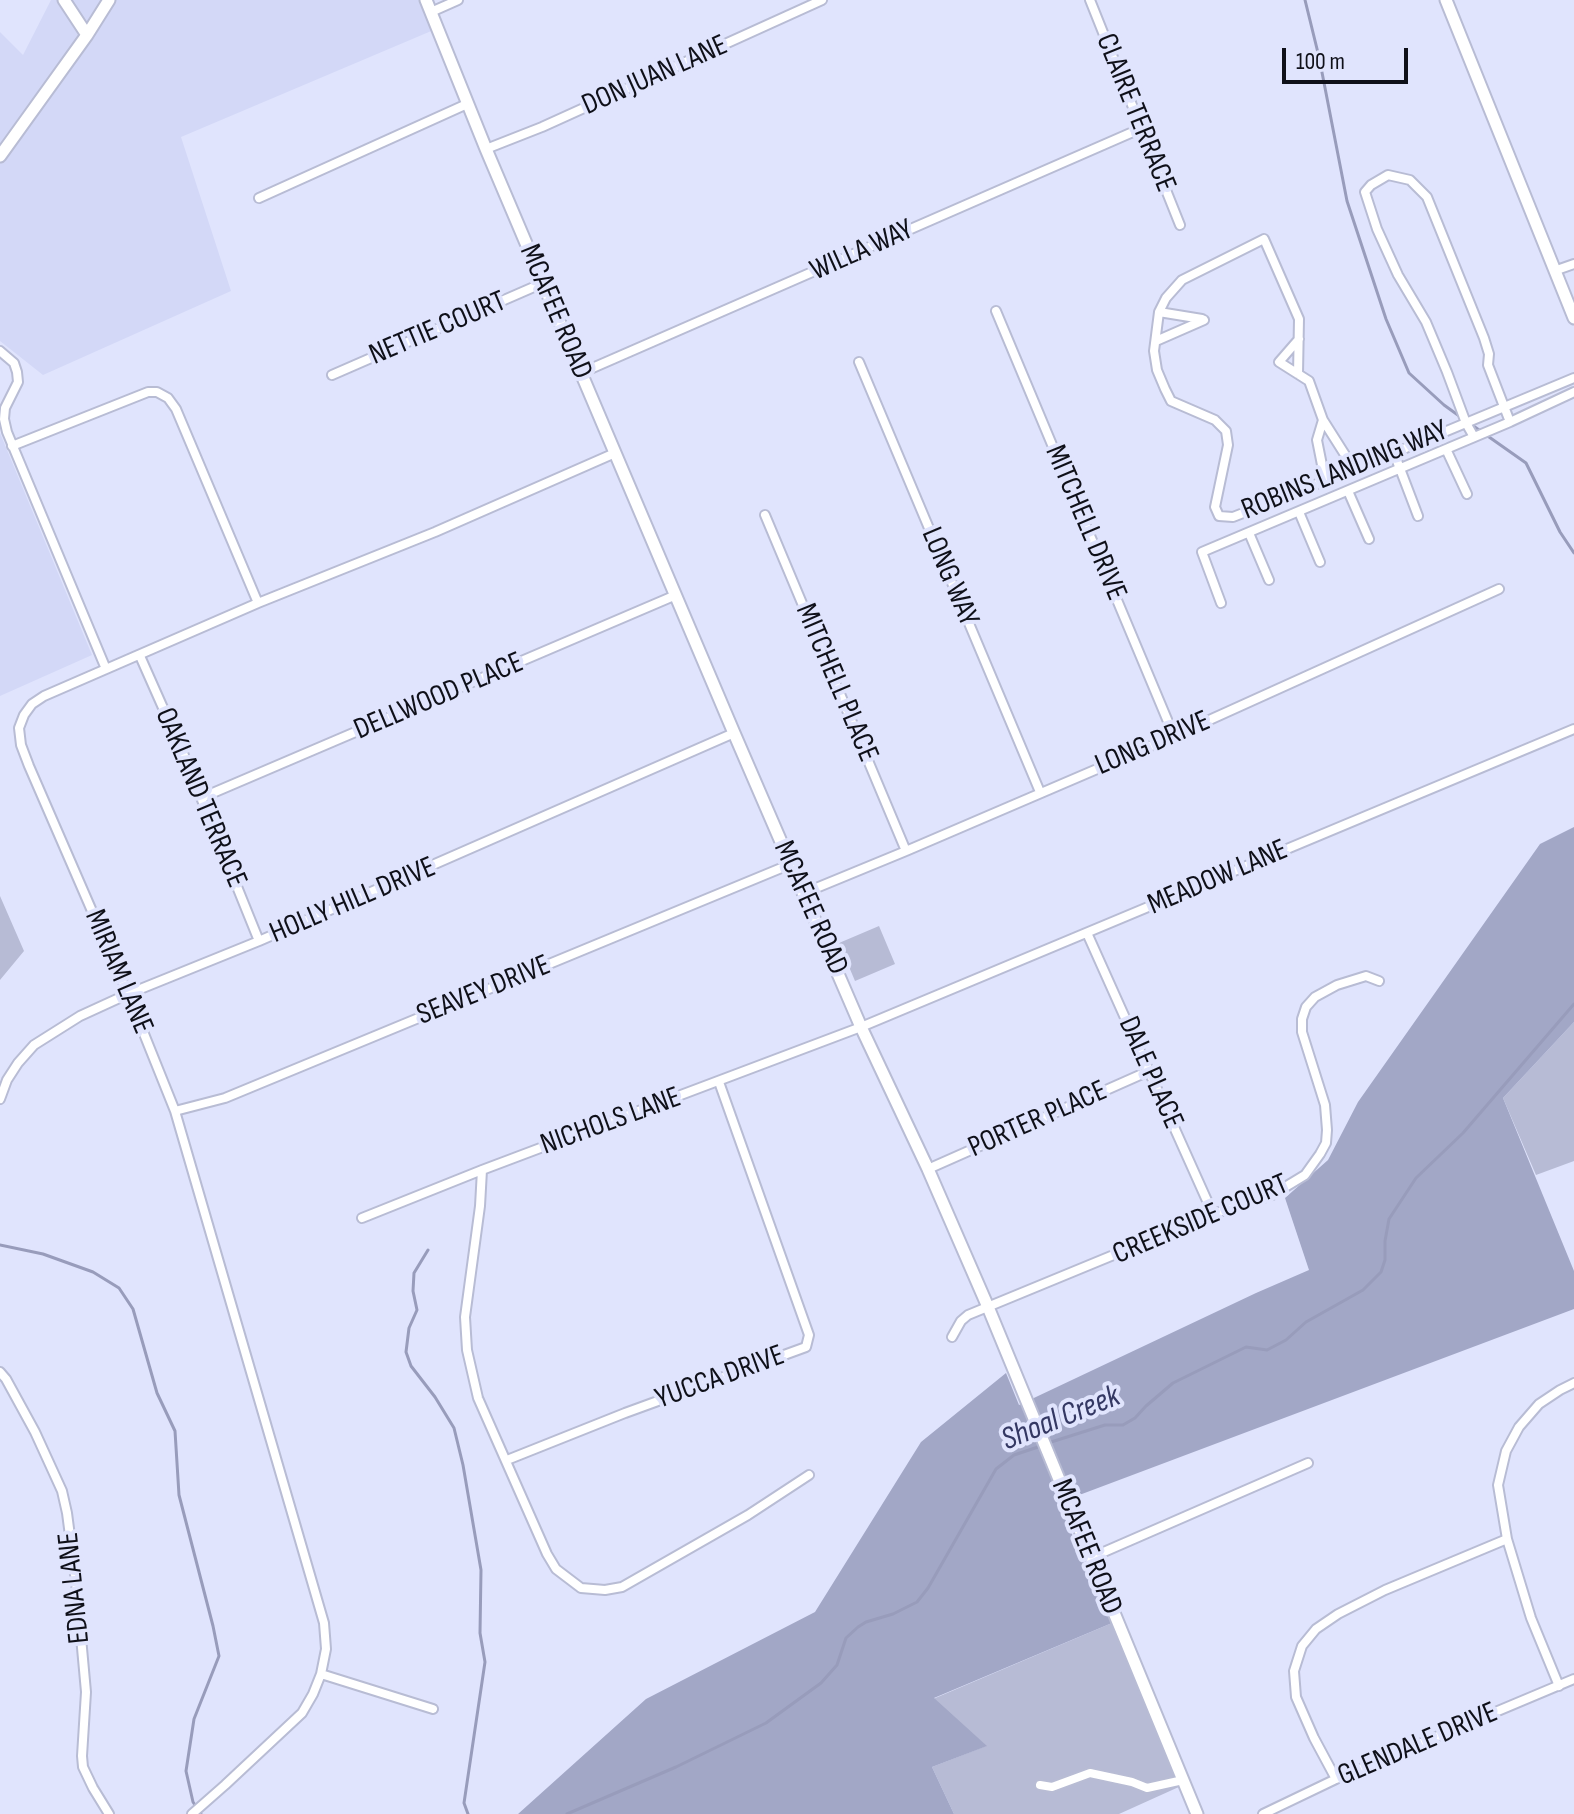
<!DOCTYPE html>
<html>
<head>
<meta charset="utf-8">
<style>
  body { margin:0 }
  #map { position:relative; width:1574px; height:1814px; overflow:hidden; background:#e0e4fd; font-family:"Sofia Sans Condensed",sans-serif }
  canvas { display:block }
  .scale { position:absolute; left:1282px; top:48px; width:126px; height:36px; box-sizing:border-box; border:4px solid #0f1019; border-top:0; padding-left:10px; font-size:24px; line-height:28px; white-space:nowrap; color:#0f1019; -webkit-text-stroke:6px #e0e4fd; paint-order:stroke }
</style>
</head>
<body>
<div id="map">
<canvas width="1574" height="1814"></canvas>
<div class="scale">100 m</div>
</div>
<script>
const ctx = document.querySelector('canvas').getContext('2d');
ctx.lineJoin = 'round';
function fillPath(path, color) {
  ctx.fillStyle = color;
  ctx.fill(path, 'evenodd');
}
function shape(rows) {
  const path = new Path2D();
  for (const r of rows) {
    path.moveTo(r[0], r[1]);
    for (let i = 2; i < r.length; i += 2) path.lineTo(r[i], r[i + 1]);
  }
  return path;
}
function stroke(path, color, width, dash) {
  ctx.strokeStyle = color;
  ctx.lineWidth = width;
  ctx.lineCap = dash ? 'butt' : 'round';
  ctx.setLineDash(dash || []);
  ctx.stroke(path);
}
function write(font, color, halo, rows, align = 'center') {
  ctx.font = font + ' "Sofia Sans Condensed",sans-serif';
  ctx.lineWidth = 8;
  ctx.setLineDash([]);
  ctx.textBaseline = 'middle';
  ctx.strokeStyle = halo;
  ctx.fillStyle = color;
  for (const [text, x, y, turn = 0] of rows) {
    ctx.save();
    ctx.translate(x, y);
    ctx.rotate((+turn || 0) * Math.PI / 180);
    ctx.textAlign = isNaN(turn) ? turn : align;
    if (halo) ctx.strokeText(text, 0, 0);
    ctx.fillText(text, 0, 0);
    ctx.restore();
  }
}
fillPath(shape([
  [51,0,423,0,436,29,181,137,231,291,43,375,0,341,0,32,23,55],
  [0,433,92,655,0,696]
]), '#d3d8f7');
fillPath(shape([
  [0,896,24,951,0,980],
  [879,926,895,964,855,981,839,943],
  [1574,1022,1574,1161,1536,1175,1503,1098],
  [1112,1623,1181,1786,1119,1814,954,1814,932,1767,986,1746,933,1699]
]), '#b7bbd5');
fillPath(shape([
  [1574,827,1574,1022,1503,1098,1574,1271,1574,1309,1058,1503,1112,1623,934,1698,987,1746,932,1767,954,1814,518,1814,646,1699,815,1612,921,1442,1006,1373,1019,1405,1256,1293,1309,1270,1285,1198,1328,1160,1358,1102,1540,844]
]), '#a2a7c6');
stroke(shape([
  [1305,0,1319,57,1347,201,1386,319,1409,373,1444,405,1462,418],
  [1472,425,1526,463,1560,532,1574,553],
  [0,1245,43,1254,93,1272,119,1288,133,1309,157,1393,175,1431,179,1495,213,1626,219,1656,194,1719,186,1771,193,1802,201,1814],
  [428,1250,414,1273,413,1291,417,1310,409,1328,406,1352,411,1366,435,1397,454,1428,463,1465,481,1570,480,1633,485,1662,464,1803,468,1814],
  [1048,1443,1105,1425,1123,1425,1135,1418,1146,1406,1173,1383,1246,1347,1267,1350,1286,1340,1306,1322,1363,1290,1381,1272,1385,1260,1385,1241,1389,1219,1416,1178,1463,1133,1574,1004],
  [567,1814,676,1767,766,1723,821,1683,837,1665,846,1638,858,1627,866,1622,893,1614,917,1602,928,1588,996,1469,1014,1455,1041,1446]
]), '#989cbb', 3);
const street = shape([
  [1090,0,1180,225],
  [431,12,458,0],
  [486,149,542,127,822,0],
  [259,198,467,104],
  [1554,271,1574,264],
  [996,311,1174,736],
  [1159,312,1202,319],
  [1299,339,1279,362,1309,381,1323,420,1354,469],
  [1156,341,1204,320],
  [0,351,14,363,17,372,18,382,5,408,4,419,7,432,106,669],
  [859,362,1040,792],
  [581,373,1142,128],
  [1298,374,1299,319,1264,239,1182,280,1166,298,1159,312,1154,351,1157,370,1165,389,1171,401,1215,420,1226,431,1228,445,1215,507,1219,516,1233,517,1365,465,1574,378],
  [332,375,543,283],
  [1323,420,1317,440,1325,480],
  [1474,437,1466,423,1447,372,1426,322,1398,275,1377,229,1365,192,1371,185,1388,175,1410,180,1427,197,1484,338,1489,354,1488,365,1510,422],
  [12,446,148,392,157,392,168,398,176,409,258,603],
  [1446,449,1467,494],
  [1394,453,1418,516],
  [1348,491,1369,539],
  [1299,512,1320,562],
  [765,515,906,851],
  [1249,533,1269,580],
  [1221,603,1202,552,1510,422,1574,392],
  [140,656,183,753,259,941],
  [201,798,676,595],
  [804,893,906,851,1174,736,1499,589],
  [1087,933,1213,1214],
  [0,1099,7,1080,18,1063,34,1045,80,1016,128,994,259,941,734,733],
  [175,1111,225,1098,791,864],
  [928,1169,1149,1071],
  [482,1170,480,1206,465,1317,467,1350,478,1398,547,1554,556,1569,581,1588,605,1590,622,1587,748,1515,809,1475],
  [362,1218,482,1170,861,1027,1574,729],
  [952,1337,961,1321,968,1315,1213,1214,1272,1195,1305,1175,1320,1154,1326,1143,1327,1130,1325,1105,1302,1032,1302,1019,1306,1007,1315,997,1337,985,1366,976,1379,981],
  [0,1372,6,1379,35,1432,62,1491,67,1513,76,1582,86,1692,82,1756,83,1767,93,1788,109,1814],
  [507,1460,625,1413,806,1347,809,1335,719,1082],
  [1090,1558,1308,1463],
  [321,1674,433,1709],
  [1559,1686,1531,1618,1507,1539,1498,1485,1506,1451,1519,1427,1539,1404,1560,1390,1574,1383],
  [1336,1779,1314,1738,1296,1697,1294,1671,1302,1646,1316,1629,1338,1614,1385,1590,1507,1539],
  [1040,1785,1052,1787,1090,1773,1132,1782,1147,1788,1183,1780],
  [192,1814,225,1785,302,1713,313,1694,321,1674,326,1649,324,1623,175,1111,128,994,29,766,21,745,19,728,24,715,32,704,44,696,258,603,435,532,615,453],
  [1263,1814,1336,1779,1574,1679]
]);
const secondary = shape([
  [64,0,87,35],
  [426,0,486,149,734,733,861,1027,928,1169,988,1307,1197,1814],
  [1446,0,1574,318],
  [0,156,87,35,109,0]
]);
stroke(street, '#b8bcd4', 12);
stroke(secondary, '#b8bcd4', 15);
stroke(street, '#fff', 8);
stroke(secondary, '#fff', 11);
write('30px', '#0f1019', '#e0e4fd', [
  ["DON JUAN LANE",655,76,-24],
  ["CLAIRE TERRACE",1135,113,68],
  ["WILLA WAY",862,251,-24],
  ["MCAFEE ROAD",555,312,67],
  ["NETTIE COURT",438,329,-23],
  ["ROBINS LANDING WAY",1345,471,-22],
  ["MITCHELL DRIVE",1085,523,67],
  ["LONG WAY",949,577,67],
  ["MITCHELL PLACE",836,683,67],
  ["DELLWOOD PLACE",439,697,-23],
  ["LONG DRIVE",1153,744,-23],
  ["OAKLAND TERRACE",200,798,67],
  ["MEADOW LANE",1218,878,-23],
  ["HOLLY HILL DRIVE",353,901,-23],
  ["MCAFEE ROAD",810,908,66],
  ["MIRIAM LANE",118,972,67],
  ["SEAVEY DRIVE",484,991,-22],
  ["DALE PLACE",1150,1073,66],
  ["PORTER PLACE",1038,1120,-24],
  ["NICHOLS LANE",611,1122,-20],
  ["CREEKSIDE COURT",1201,1220,-23],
  ["YUCCA DRIVE",720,1378,-20],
  ["MCAFEE ROAD",1086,1547,68],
  ["EDNA LANE",75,1588,-96],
  ["GLENDALE DRIVE",1418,1745,-23]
]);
write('italic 32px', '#343863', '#e0e4fd', [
  ["Shoal Creek",1061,1419,-22]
]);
</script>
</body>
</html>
